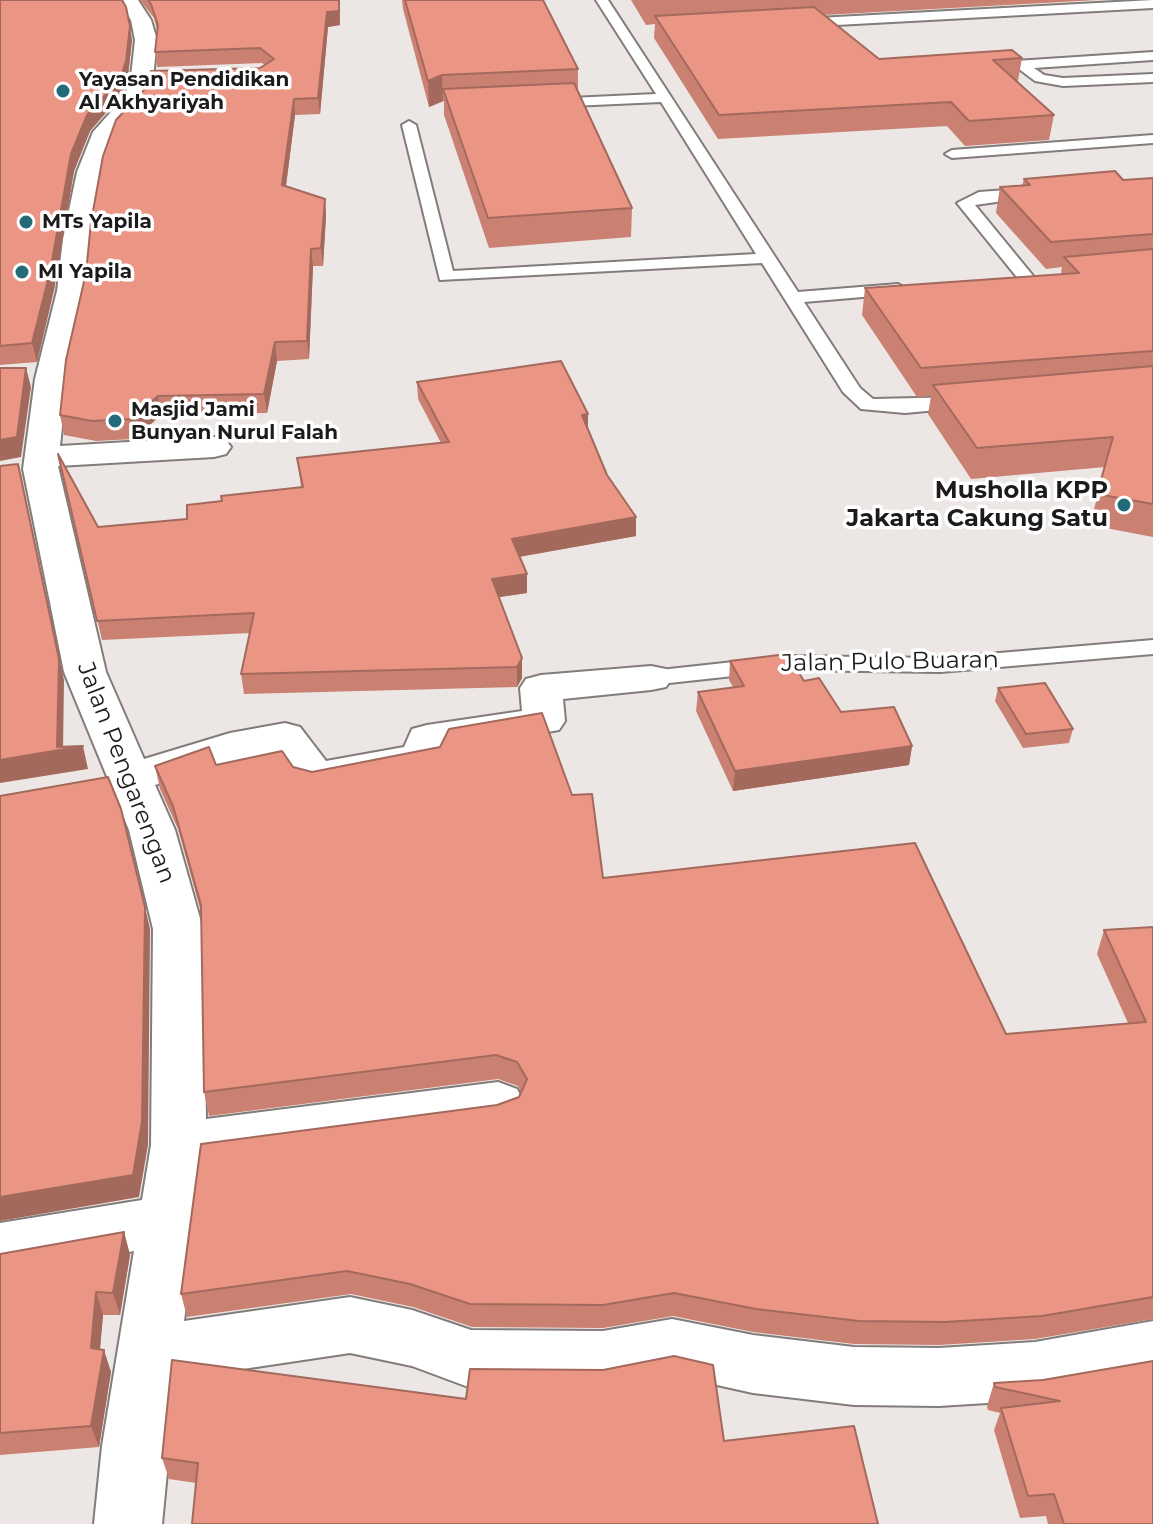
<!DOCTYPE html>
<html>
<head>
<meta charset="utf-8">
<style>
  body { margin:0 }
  canvas { display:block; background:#ece6e4 }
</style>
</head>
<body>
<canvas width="1153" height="1524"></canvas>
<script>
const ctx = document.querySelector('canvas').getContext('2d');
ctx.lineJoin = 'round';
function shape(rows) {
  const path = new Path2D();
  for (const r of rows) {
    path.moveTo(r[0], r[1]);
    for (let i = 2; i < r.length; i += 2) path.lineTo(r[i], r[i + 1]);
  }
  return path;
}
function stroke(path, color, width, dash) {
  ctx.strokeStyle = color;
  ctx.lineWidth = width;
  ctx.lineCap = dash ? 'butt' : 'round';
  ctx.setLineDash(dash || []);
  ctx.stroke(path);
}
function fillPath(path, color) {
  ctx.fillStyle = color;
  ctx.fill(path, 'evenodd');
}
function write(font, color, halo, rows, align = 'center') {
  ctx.font = font + ' Montserrat,sans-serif';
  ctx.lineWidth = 7;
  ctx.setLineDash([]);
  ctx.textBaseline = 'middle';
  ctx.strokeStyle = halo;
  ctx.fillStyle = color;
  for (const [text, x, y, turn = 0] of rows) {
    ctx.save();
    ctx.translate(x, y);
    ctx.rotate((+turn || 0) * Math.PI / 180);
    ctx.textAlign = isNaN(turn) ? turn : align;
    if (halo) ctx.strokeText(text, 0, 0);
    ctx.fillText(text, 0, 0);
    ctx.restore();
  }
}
const lane = shape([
  [596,0,608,0,798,292,898,284,907,289,898,294,804,302,860,388,873,399,963,397,970,399,973,403,970,407,905,413,861,409,843,392,762,263,440,280,402,125,409,121,416,125,453,271,756,254,661,102,549,107,542,103,549,99,656,94,596,0],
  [1153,0,1153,8,799,27,793,23,799,19,1153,0],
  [1153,52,1153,60,1034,68,1044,75,1063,78,1153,74,1153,82,1063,86,1035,81,1019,69,985,71,978,67,985,63,1153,52],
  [1153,135,1153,143,952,158,945,154,952,150,1153,135],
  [1034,188,1039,190,1039,196,975,205,1034,277,1026,282,1020,281,957,203,979,192,1034,188],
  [1153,640,1153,654,940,672,788,670,651,685,639,678,651,671,788,656,940,658,1153,640]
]);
const street = shape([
  [118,0,138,0,151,20,157,40,153,77,148,98,116,134,103,172,91,239,87,291,67,379,60,446,214,437,226,440,231,447,226,454,214,457,58,466,106,672,144,759,230,733,285,723,300,727,326,761,404,747,412,729,427,725,522,711,520,688,526,679,541,675,651,666,666,669,672,678,666,687,651,690,563,699,565,721,559,730,448,749,441,767,425,771,315,792,299,788,274,753,237,760,155,785,175,830,203,929,206,1119,498,1082,517,1089,525,1104,517,1119,498,1126,204,1165,184,1321,350,1297,412,1310,471,1330,603,1331,672,1319,753,1335,854,1347,939,1348,1035,1342,1153,1321,1153,1379,1035,1400,939,1406,854,1405,753,1393,672,1375,603,1389,471,1388,412,1366,350,1353,176,1379,162,1524,94,1524,102,1446,134,1251,0,1275,0,1223,142,1200,151,1145,153,929,129,830,64,672,23,469,35,379,57,291,63,239,77,172,93,132,125,96,131,77,135,40,131,20,118,0]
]);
stroke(lane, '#827c7b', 4);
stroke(street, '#827c7b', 4);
fillPath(lane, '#fff');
fillPath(street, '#fff');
fillPath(shape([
  [0,0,132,40,128,76,122,94,90,131,74,171,54,290,37,362,0,365],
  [140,0,340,0,340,25,328,27,320,114,295,115,286,186,325,199,326,216,323,266,313,266,309,359,277,361,267,413,161,415,134,439,96,441,64,435,60,415,260,68,265,65,262,63,157,67,155,52,157,30,154,18],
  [402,0,543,0,578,69,578,91,632,208,631,237,489,248,444,115,444,101,429,107,403,9],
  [631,0,1098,0,824,15,879,59,1022,58,1018,81,1017,81,1054,115,1049,140,965,146,947,126,718,139,654,38,655,24,646,25],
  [1153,178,1153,537,1090,525,1105,467,971,479,928,414,931,396,917,397,862,315,865,288,1061,274,1062,267,1046,269,996,213,1000,187,1022,186,1024,179,1123,180],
  [417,382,588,414,588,430,607,475,636,536,519,557,527,574,527,593,499,597,522,678,517,687,244,694,241,674,250,633,102,640,58,454,98,527,187,519,222,501,301,487,297,458,441,443,418,399],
  [730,661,804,681,841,712,912,746,909,765,733,791,696,711,698,692,733,687,729,680],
  [998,688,1073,729,1069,743,1023,748,995,701],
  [216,765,293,767,603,878,1006,1034,1128,1023,1097,954,1104,930,1153,927,1153,1319,1035,1339,939,1345,854,1344,753,1332,673,1316,603,1328,472,1327,413,1307,351,1294,187,1317,181,1294,497,1105,519,1097,521,1092,518,1086,498,1079,209,1116,204,1092,201,912,178,829,160,789,155,766],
  [124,1232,130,1255,120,1315,103,1315,100,1349,111,1372,99,1447,0,1455,0,1254],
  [1043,1380,1153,1524,1048,1524,1046,1516,1020,1518,994,1430,1000,1413,988,1410,987,1406,994,1383],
  [724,1441,196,1483,169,1479,162,1458]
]), '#ca8172');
fillPath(shape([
  [339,0,340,25,328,27,320,114,318,98,327,12],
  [130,26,132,40,128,76,122,94,90,131,74,171,54,290,37,362,32,343,71,154,87,115],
  [442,75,443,101,429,107,428,81],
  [294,99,295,115,284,201,282,185],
  [325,199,326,216,323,266,321,248],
  [311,249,313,266,309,359,307,341],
  [275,342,277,361,267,413,264,394],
  [26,368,31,387,21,457,0,461,0,440],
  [158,396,161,415,134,439,130,419],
  [588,414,588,432,582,415],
  [18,464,64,680,63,750,83,746,88,769,0,783,0,760],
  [636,517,636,536,512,558,512,539],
  [527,574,527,593,493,598,492,579],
  [522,658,522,678,517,687,517,667],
  [912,746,909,765,733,791,735,771],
  [145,907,150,929,148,1145,139,1197,0,1221,0,1197],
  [124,1232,130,1255,120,1315,113,1293],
  [96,1292,103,1315,98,1370,91,1348],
  [104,1350,111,1372,99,1447,91,1426]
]), '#a4695d');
const building = shape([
  [0,0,122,0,126,7,130,26,126,61,120,79,87,115,71,154,50,272,32,343,0,346,0,0],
  [148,0,339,0,339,11,327,12,318,98,294,99,282,185,325,199,321,248,311,249,307,341,275,342,264,394,158,396,130,419,92,421,60,415,66,360,86,273,91,222,103,156,116,120,144,90,151,71,260,68,274,59,260,48,155,52,158,25,151,4,148,0],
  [405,0,543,0,578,69,442,75,428,81,405,0],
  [814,7,879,59,1012,50,1022,58,993,60,1054,115,969,121,951,102,719,115,655,16,814,7],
  [574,83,632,208,488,218,443,89,574,83],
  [1115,171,1123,180,1153,178,1153,234,1051,242,1000,187,1030,185,1024,179,1115,171],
  [1153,249,1153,351,921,368,865,288,1079,273,1064,257,1153,249],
  [561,361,588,414,582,415,607,475,636,517,512,539,527,574,492,579,522,658,517,667,241,674,254,613,97,621,58,454,98,527,187,519,187,505,222,501,221,496,303,487,297,458,449,442,417,382,561,361],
  [1153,366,1153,504,1097,494,1113,437,977,448,933,385,1153,366],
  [0,368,26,368,17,437,0,440,0,368],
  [18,464,59,659,57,747,83,746,0,760,0,466,18,464],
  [787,654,804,681,819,678,841,712,894,707,912,746,735,771,698,692,744,686,730,661,787,654],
  [1045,683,1073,729,1026,734,998,688,1045,683],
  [542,713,572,795,592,794,603,878,915,843,1006,1034,1146,1022,1104,930,1153,927,1153,1297,1042,1316,945,1322,859,1321,756,1309,674,1293,603,1305,470,1304,410,1284,347,1271,181,1294,201,1144,497,1105,519,1097,527,1079,517,1062,496,1055,204,1092,201,905,173,806,155,766,209,747,216,765,282,751,293,767,312,772,440,747,449,729,542,713],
  [108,777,121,809,145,907,142,1122,133,1175,0,1197,0,796,108,777],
  [124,1232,113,1293,96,1292,91,1348,104,1350,91,1426,0,1433,0,1254,124,1232],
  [674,1356,713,1365,724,1441,854,1426,878,1524,192,1524,198,1463,162,1458,172,1360,466,1399,470,1369,603,1370,674,1356],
  [1153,1361,1153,1524,1064,1524,1054,1494,1028,1496,1001,1408,1060,1401,995,1387,994,1383,1043,1380,1153,1361]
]);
fillPath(building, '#eb9685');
stroke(building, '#a4695d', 2);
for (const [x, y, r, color] of [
  [63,91,8,"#236b78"],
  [26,222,8,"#236b78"],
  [22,272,8,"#236b78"],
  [115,421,8,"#236b78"],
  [1124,505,8,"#236b78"]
]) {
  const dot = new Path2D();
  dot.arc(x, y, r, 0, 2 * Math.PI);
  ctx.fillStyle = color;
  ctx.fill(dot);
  stroke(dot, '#fff', 3);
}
write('bold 20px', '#1c1a1a', '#fff', [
  ["Yayasan Pendidikan",79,80],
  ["Al Akhyariyah",79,103],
  ["MTs Yapila",42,222],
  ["MI Yapila",38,272],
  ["Masjid Jami",131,410],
  ["Bunyan Nurul Falah",131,433]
], 'left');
write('bold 24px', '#1c1a1a', '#fff', [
  ["Musholla KPP",1108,491],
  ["Jakarta Cakung Satu",1108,519]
], 'right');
write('24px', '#1c1a1a', '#fff', [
  ["Jalan Pulo Buaran",890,662,-1],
  ["Jalan Pengarengan",126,773,69]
]);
</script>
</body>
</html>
